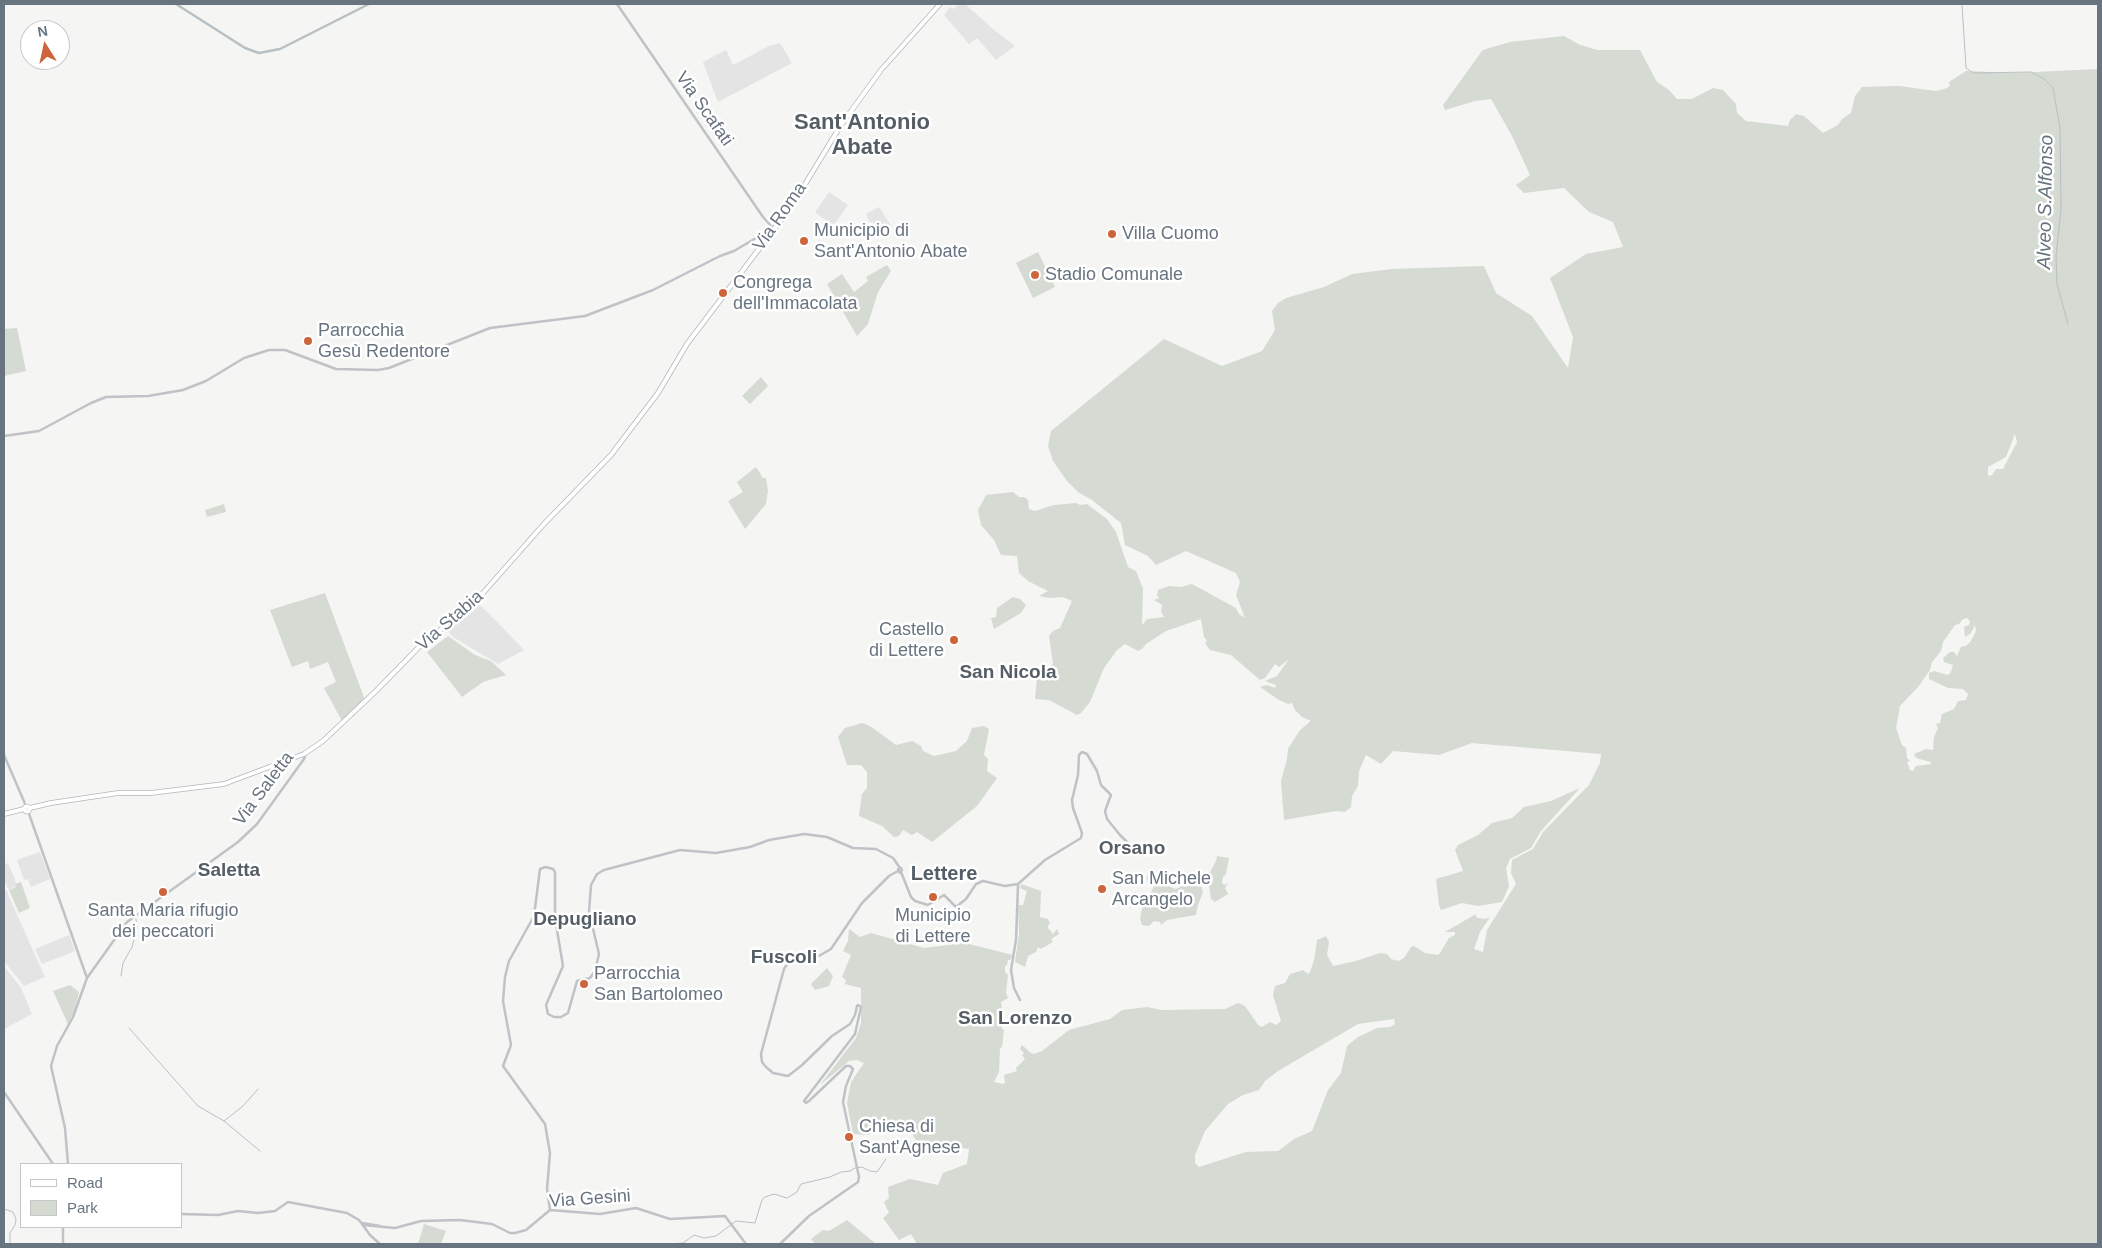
<!DOCTYPE html>
<html>
<head>
<meta charset="utf-8">
<style>
  body { margin:0 }
  #map { position:relative; width:2102px; height:1248px; overflow:hidden; background:#f5f5f3; font-family:Arial,sans-serif }
  canvas { display:block }
  .frame { position:absolute; inset:0; border:5px solid #687480; pointer-events:none }
  .legend { position:absolute; left:20px; top:1163px; width:162px; height:65px; box-sizing:border-box; background:#fff; border:1px solid #c3c7cc; margin:0; padding:6px 9px; list-style:none; font-size:15px; color:#687480 }
  .legend li { display:flex; align-items:center; gap:10px; height:25px }
  .legend b { width:25px; border:1px solid #c3c7cc }
  .north { position:absolute; left:20px; top:20px; width:50px; height:50px; box-sizing:border-box; background:#fff; border:1px solid #c3c7cc; border-radius:50%; rotate:350deg; font-size:14px; font-weight:700; line-height:20px; text-align:center; color:#687480 }
  .north::after { content:''; display:block; margin:auto; width:18px; height:22px; background:#cd643b; clip-path:polygon(50% 0,100% 100%,50% 72%,0 100%) }
</style>
</head>
<body>
<div id="map">
<canvas width="2102" height="1248"></canvas>
<div class="frame"></div>
<ul class="legend">
<li><b style="height:6px;background:#fff"></b>Road</li>
<li><b style="height:14px;background:#d5dad2"></b>Park</li>
</ul>
<div class="north">N</div>
</div>
<script>
const ctx = document.querySelector('canvas').getContext('2d');
ctx.lineJoin = 'round';
function fillPath(path, color) {
  ctx.fillStyle = color;
  ctx.fill(path, 'evenodd');
}
function shape(rows) {
  const path = new Path2D();
  for (const r of rows) {
    if (r.length === 3) {
      path.moveTo(r[0] + r[2], r[1]);
      path.arc(r[0], r[1], r[2], 0, 2 * Math.PI);
      continue;
    }
    path.moveTo(r[0], r[1]);
    for (let i = 2; i < r.length; i += 2) path.lineTo(r[i], r[i + 1]);
  }
  return path;
}
function stroke(path, color, width, dash) {
  ctx.strokeStyle = color;
  ctx.lineWidth = width;
  ctx.lineCap = dash ? 'butt' : 'round';
  ctx.setLineDash(dash || []);
  ctx.stroke(path);
}
function write(font, color, halo, rows, align = 'center') {
  ctx.font = font + ' Arial,sans-serif';
  ctx.lineWidth = 5;
  ctx.setLineDash([]);
  ctx.textBaseline = 'middle';
  ctx.strokeStyle = halo;
  ctx.fillStyle = color;
  for (const [text, x, y, turn = 0] of rows) {
    ctx.save();
    ctx.translate(x, y);
    ctx.rotate((+turn || 0) * Math.PI / 180);
    ctx.textAlign = isNaN(turn) ? turn : align;
    if (halo) ctx.strokeText(text, 0, 0);
    ctx.fillText(text, 0, 0);
    ctx.restore();
  }
}
fillPath(shape([
  [959,4,965,4,994,30,1015,46,996,60,977,38,969,44,944,15,950,7,954,9],
  [780,43,792,63,718,102,703,62,726,50,733,65,769,46],
  [829,192,848,205,833,226,815,212],
  [879,207,892,227,884,232,880,226,869,221,866,214],
  [477,602,501,626,524,650,498,664,453,637,446,629],
  [40,852,50,879,31,887,28,879,24,880,17,860],
  [8,863,15,879,16,886,9,890,4,880,4,865],
  [7,890,9,897,45,977,24,986,4,961,4,893],
  [69,935,75,951,42,964,35,949],
  [4,966,21,988,32,1014,4,1029]
]), '#e3e4e3');
fillPath(shape([
  [1564,36,1580,45,1598,50,1640,50,1657,82,1669,90,1677,99,1692,99,1713,88,1723,90,1736,104,1737,113,1746,121,1788,126,1790,120,1796,114,1804,116,1823,133,1838,125,1842,119,1851,113,1855,96,1862,87,1899,86,1936,91,1947,88,1950,86,1949,82,1966,71,2014,73,2098,69,2098,1244,917,1244,911,1234,899,1240,883,1218,889,1213,884,1202,889,1198,888,1187,910,1179,938,1185,943,1173,967,1164,969,1149,938,1145,928,1146,915,1139,908,1126,892,1121,869,1135,853,1134,847,1103,851,1082,864,1063,857,1060,849,1061,820,1085,856,1038,861,1023,861,988,845,984,846,980,842,977,851,955,843,951,848,941,849,929,860,937,871,933,924,948,965,943,1013,955,1010,960,1008,960,1007,965,1005,966,1005,972,1008,975,1006,993,1008,998,1001,1002,1003,1015,1002,1029,1004,1030,1002,1047,1000,1048,999,1072,994,1082,1003,1084,1005,1083,1004,1075,1017,1071,1016,1068,1025,1059,1022,1055,1024,1053,1020,1049,1022,1045,1031,1053,1034,1054,1042,1051,1069,1030,1110,1019,1122,1010,1147,1007,1162,1010,1225,1009,1238,1003,1245,1006,1258,1025,1262,1027,1270,1022,1276,1025,1281,1021,1273,995,1275,986,1285,983,1290,974,1303,970,1308,974,1310,972,1314,960,1317,940,1326,936,1329,942,1327,955,1333,966,1356,961,1380,953,1387,954,1391,959,1398,961,1404,958,1411,947,1414,946,1425,953,1438,955,1440,953,1449,938,1455,935,1455,932,1445,932,1476,914,1476,917,1478,918,1485,919,1490,917,1480,932,1474,949,1483,952,1487,930,1516,884,1511,873,1512,860,1533,849,1543,832,1589,785,1600,763,1601,754,1472,743,1439,755,1393,751,1381,764,1366,755,1359,771,1358,786,1352,796,1351,807,1345,812,1336,811,1284,820,1281,781,1287,759,1288,749,1300,730,1311,721,1302,717,1295,710,1292,703,1288,704,1279,700,1260,687,1267,685,1275,688,1276,685,1265,681,1277,676,1289,659,1279,667,1275,664,1265,678,1260,680,1231,655,1210,650,1205,643,1207,641,1204,637,1201,619,1166,631,1146,644,1142,649,1138,651,1125,644,1117,650,1104,668,1090,702,1081,713,1077,715,1049,700,1035,699,1037,678,1053,664,1049,636,1053,631,1060,628,1072,601,1063,597,1050,598,1039,596,1048,591,1028,581,1019,573,1017,556,1001,555,994,540,981,525,978,510,986,495,1013,492,1019,497,1024,497,1028,500,1029,509,1035,511,1054,505,1076,503,1080,505,1087,504,1107,519,1116,532,1128,567,1136,571,1143,589,1142,625,1147,619,1164,617,1161,611,1162,605,1154,600,1159,598,1157,595,1158,590,1169,586,1181,587,1192,584,1236,608,1239,614,1245,618,1236,595,1240,582,1236,573,1186,551,1156,565,1148,556,1125,545,1121,523,1092,500,1078,492,1067,481,1053,461,1048,446,1051,431,1164,339,1222,366,1262,351,1275,330,1272,311,1278,303,1286,298,1324,287,1352,274,1392,269,1484,266,1496,293,1532,316,1568,368,1573,337,1550,278,1586,254,1623,247,1613,222,1589,212,1564,188,1524,193,1516,185,1530,175,1511,134,1491,99,1475,101,1445,110,1443,105,1482,51,1486,49,1510,42],
  [2015,434,2017,442,2005,465,2003,469,1996,469,1992,475,1988,476,1988,467,2006,457],
  [1967,618,1970,621,1969,625,1964,627,1965,637,1971,633,1975,625,1976,631,1971,641,1966,646,1961,647,1957,656,1954,652,1950,652,1943,658,1944,662,1953,665,1951,672,1948,675,1934,671,1929,673,1929,679,1948,688,1963,689,1968,694,1966,700,1958,701,1954,709,1942,714,1940,723,1936,724,1938,728,1934,737,1933,750,1926,749,1914,754,1916,758,1931,762,1931,764,1916,766,1913,771,1910,770,1907,762,1910,761,1907,758,1906,748,1902,745,1896,728,1900,706,1918,687,1930,670,1932,662,1941,651,1943,642,1955,625,1959,624,1963,619],
  [1394,1019,1395,1024,1390,1027,1377,1028,1358,1037,1347,1046,1341,1073,1328,1090,1312,1131,1294,1139,1278,1151,1246,1152,1199,1167,1195,1163,1195,1155,1205,1131,1228,1104,1243,1095,1259,1090,1265,1081,1278,1071,1358,1024],
  [1038,252,1055,287,1033,298,1016,263],
  [887,265,891,271,878,292,868,324,857,336,827,284,842,274,854,292,868,281,866,277],
  [17,328,26,371,4,376,4,329],
  [761,377,768,386,750,404,742,396],
  [756,467,763,478,766,478,768,491,766,504,745,529,728,501,743,492,737,482],
  [224,504,226,512,207,517,205,510],
  [325,593,365,700,342,721,324,688,336,682,328,662,310,669,308,661,292,667,270,610],
  [1013,597,1020,599,1026,605,1021,613,994,629,991,618,996,617,997,608],
  [448,636,475,655,491,661,506,675,483,682,462,697,427,652],
  [862,723,870,726,896,745,912,741,921,746,923,751,934,756,956,751,967,741,972,728,984,726,989,729,984,755,988,759,987,771,997,778,977,806,932,842,917,832,912,835,903,830,899,836,894,837,882,826,859,816,862,794,867,788,867,772,861,765,847,765,838,737,845,728],
  [1580,788,1541,831,1531,848,1510,859,1506,868,1509,886,1502,902,1478,906,1462,903,1441,910,1439,905,1436,879,1463,871,1455,850,1458,845,1478,835,1492,823,1512,818,1524,807,1551,801],
  [1217,856,1229,858,1226,874,1223,877,1222,883,1224,885,1228,883,1225,888,1228,894,1215,902,1211,899,1208,876,1216,861],
  [1198,872,1203,876,1201,886,1203,892,1198,905,1196,915,1167,920,1161,925,1160,922,1154,921,1149,926,1142,925,1140,918,1143,905,1132,897,1135,892,1148,898,1154,886,1149,885,1146,876,1175,889,1179,888,1183,883,1183,873],
  [21,882,30,908,19,913,9,890,16,887,15,884],
  [1021,884,1041,891,1040,917,1048,919,1050,924,1048,925,1048,928,1053,934,1057,929,1059,934,1051,939,1053,942,1041,949,1038,947,1036,952,1028,956,1025,967,1015,962,1019,934,1018,905,1023,905,1027,891,1020,888],
  [827,968,833,976,829,986,815,990,811,984],
  [70,985,79,992,75,1009,68,1024,53,991],
  [847,1220,876,1244,815,1244,811,1239,823,1230,829,1231],
  [424,1224,446,1231,441,1244,418,1244]
]), '#d5dad2');
stroke(shape([
  [1962,4,1966,68,1973,73,2031,72,2044,79,2053,88,2060,128,2061,209,2056,256,2057,284,2068,324],
  [121,976,123,963,132,947,137,928,136,919],
  [129,1028,198,1106,224,1121,260,1151],
  [224,1121,243,1106,258,1089],
  [4,1209,13,1212,16,1219,15,1225,10,1233,10,1244],
  [652,1244,659,1244],
  [669,1244,683,1243,694,1235,704,1238,716,1236,736,1221,755,1223,762,1200,765,1197,774,1194,787,1198,797,1192,801,1184,830,1177,841,1172,850,1171,855,1168,862,1167,870,1171,877,1172,886,1159]
]), '#b7c0c4', 1);
stroke(shape([
  [176,4,245,48,259,53,280,49,369,4]
]), '#b7c0c4', 2.5);
const major = shape([
  [27,809,2.5],
  [30,808,51,803,118,793,151,793,224,784,304,754,323,741,376,691,419,647,476,601,543,525,611,455,658,393,687,344,793,204,841,125,881,70,940,4],
  [4,814,24,809]
]);
stroke(major, '#b3b6ba', 5.5);
stroke(shape([
  [4,436,39,431,91,403,106,397,148,396,183,390,206,381,244,358,269,350,285,350,336,369,378,370,389,368,490,328,585,316,653,290,720,256,734,251,773,228,763,217,617,4],
  [4,755,26,806],
  [28,811,87,978],
  [901,868,902,870,900,873,898,869,901,868],
  [901,872,911,897,915,901,928,905,944,895,956,907,966,899,976,884,983,881,1005,886,1018,884,1045,860,1081,838,1082,833,1073,808,1072,800,1078,775,1079,755,1082,752,1087,754,1097,771,1101,785,1111,795,1105,811,1107,819,1120,835,1132,847],
  [1018,885,1016,940,1011,970,1014,988,1020,1000],
  [4,1092,53,1164],
  [68,1164,65,1128,51,1066,57,1046,73,1017,87,978,127,922,238,842,257,824,304,759,306,753],
  [550,1210,547,1189,550,1153,545,1124,503,1066,511,1045,503,1001,505,977,509,961,534,916,540,869,546,867,553,869,555,872,555,918,563,966,546,1005,548,1014,554,1017,561,1017,568,1013,577,981,590,978,595,971,599,954,589,912,591,885,597,874,604,870,680,850,716,853,750,847,769,840,804,834,827,837,853,848,876,849,893,858,900,868],
  [181,1214,218,1215,238,1211,258,1213,275,1211,288,1202,347,1213,359,1220,370,1235,380,1244],
  [362,1223,380,1226],
  [363,1225,395,1228,421,1221,460,1220,492,1224,510,1233,515,1233,526,1230,550,1210,600,1214,636,1208,670,1219,725,1216,746,1244],
  [63,1244,63,1227],
  [780,1244,809,1216,858,1182,859,1177,843,1102,846,1086,853,1069,850,1066,846,1066,809,1101,806,1103,804,1101,855,1034,861,1007,858,1005,857,1006,855,1015,850,1024,832,1036,801,1066,788,1076,773,1073,766,1067,762,1062,761,1054,784,969,790,960,817,957,831,949,862,903,889,876,898,871]
]), '#bfc2c6', 2.5);
stroke(major, '#fff', 4);
for (const [x, y, r, color] of [
  [1112,234,5,"#cd643b"],
  [804,241,5,"#cd643b"],
  [1035,275,5,"#cd643b"],
  [723,293,5,"#cd643b"],
  [308,341,5,"#cd643b"],
  [954,640,5,"#cd643b"],
  [1102,889,5,"#cd643b"],
  [163,892,5,"#cd643b"],
  [933,897,5,"#cd643b"],
  [584,984,5,"#cd643b"],
  [849,1137,5,"#cd643b"]
]) {
  const dot = new Path2D();
  dot.arc(x, y, r, 0, 2 * Math.PI);
  ctx.fillStyle = color;
  ctx.fill(dot);
  stroke(dot, '#fff', 2);
}
write('18px', '#687480', '#fff', [
  ["Via Scafati",704,109,55],
  ["Via Roma",780,217,-55],
  ["Via Stabia",450,621,-41],
  ["Via Saletta",264,789,-53],
  ["Via Gesini",590,1199,-4]
]);
write('18px', '#687480', '#fff', [
  ["Municipio di",814,231],
  ["Sant'Antonio Abate",814,252],
  ["Villa Cuomo",1122,234],
  ["Stadio Comunale",1045,275],
  ["Congrega",733,283],
  ["dell'Immacolata",733,304],
  ["Parrocchia",318,331],
  ["Gesù Redentore",318,352],
  ["Castello",944,630,"right"],
  ["di Lettere",944,651,"right"],
  ["San Michele",1112,879],
  ["Arcangelo",1112,900],
  ["Santa Maria rifugio",163,911,"center"],
  ["dei peccatori",163,932,"center"],
  ["Municipio",933,916,"center"],
  ["di Lettere",933,937,"center"],
  ["Parrocchia",594,974],
  ["San Bartolomeo",594,995],
  ["Chiesa di",859,1127],
  ["Sant'Agnese",859,1148]
], 'left');
write('italic 19px', '#64747c', '#fff', [
  ["Alveo S.Alfonso",2046,202,-89]
]);
write('bold 19px', '#555e66', '#fff', [
  ["San Nicola",1008,673],
  ["Orsano",1132,849],
  ["Saletta",229,871],
  ["Depugliano",585,920],
  ["Fuscoli",784,958],
  ["San Lorenzo",1015,1019]
]);
write('bold 20px', '#555e66', '#fff', [
  ["Lettere",944,874]
]);
write('bold 22px', '#555e66', '#fff', [
  ["Sant'Antonio",862,123],
  ["Abate",862,148]
]);
</script>
</body>
</html>
